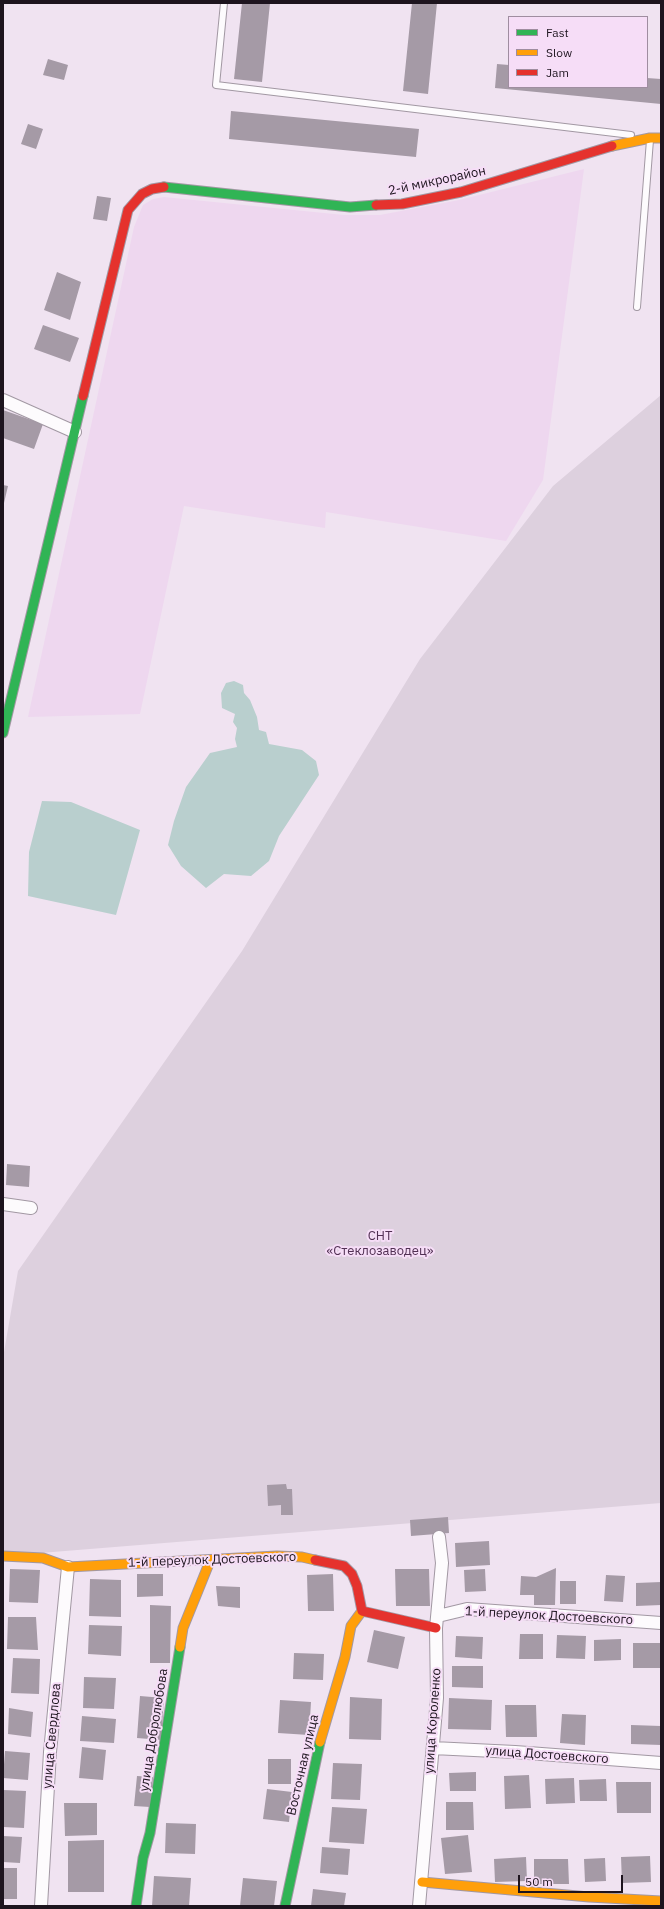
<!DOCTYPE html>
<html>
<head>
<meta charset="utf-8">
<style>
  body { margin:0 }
  #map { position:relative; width:664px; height:1909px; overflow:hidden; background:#f0e3f1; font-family:"IBM Plex Sans",sans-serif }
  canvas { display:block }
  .frame { position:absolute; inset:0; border:4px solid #1d141e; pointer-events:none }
  .legend { position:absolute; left:508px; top:16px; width:140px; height:72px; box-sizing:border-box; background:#f6ddf7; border:1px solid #9f8da0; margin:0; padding:5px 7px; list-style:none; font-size:12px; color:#1d141e }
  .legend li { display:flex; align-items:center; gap:8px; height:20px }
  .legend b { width:20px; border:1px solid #9f8da0 }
  .scale { position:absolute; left:518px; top:1875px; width:105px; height:18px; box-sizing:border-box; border:2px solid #1d141e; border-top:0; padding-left:5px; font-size:12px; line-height:14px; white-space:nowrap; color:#1d141e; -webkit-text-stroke:3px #f6ddf7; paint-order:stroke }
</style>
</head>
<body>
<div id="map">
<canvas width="664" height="1909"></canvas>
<div class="frame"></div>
<ul class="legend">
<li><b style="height:5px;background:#30b455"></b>Fast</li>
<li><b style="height:5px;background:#ff9f0a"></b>Slow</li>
<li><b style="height:5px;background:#e5322d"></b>Jam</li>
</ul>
<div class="scale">50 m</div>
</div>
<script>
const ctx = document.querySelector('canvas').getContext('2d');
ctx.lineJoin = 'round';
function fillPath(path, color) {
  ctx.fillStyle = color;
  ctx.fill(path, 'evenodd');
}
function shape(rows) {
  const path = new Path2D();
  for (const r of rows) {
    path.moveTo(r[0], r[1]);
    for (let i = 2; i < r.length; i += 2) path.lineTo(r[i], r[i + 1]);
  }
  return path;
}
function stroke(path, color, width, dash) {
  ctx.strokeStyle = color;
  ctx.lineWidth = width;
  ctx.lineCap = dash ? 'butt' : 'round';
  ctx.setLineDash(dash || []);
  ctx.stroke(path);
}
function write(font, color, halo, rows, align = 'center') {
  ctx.font = font + ' "IBM Plex Sans",sans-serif';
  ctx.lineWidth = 4;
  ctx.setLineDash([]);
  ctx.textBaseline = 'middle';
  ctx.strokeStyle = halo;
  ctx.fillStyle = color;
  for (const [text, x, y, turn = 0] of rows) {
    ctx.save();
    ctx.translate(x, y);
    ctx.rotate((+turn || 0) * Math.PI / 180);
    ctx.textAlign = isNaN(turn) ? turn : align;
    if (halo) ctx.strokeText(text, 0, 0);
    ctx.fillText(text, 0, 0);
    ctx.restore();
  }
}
fillPath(shape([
  [584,169,543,480,506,541,326,512,325,528,184,506,140,714,28,717,134,227,143,205,153,199,164,197,344,215,380,215,459,200]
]), '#eed7ef');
fillPath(shape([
  [661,395,661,1503,3,1556,3,1358,18,1271,242,951,420,659,553,486]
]), '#ddd0de');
fillPath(shape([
  [234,681,243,685,244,693,250,700,257,717,259,730,266,732,269,744,302,750,316,761,319,775,279,836,269,861,251,876,224,874,206,888,181,866,168,845,174,821,186,787,210,753,237,747,235,739,237,728,233,722,235,714,222,708,221,693,226,683],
  [42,801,71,802,140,830,116,915,28,896,29,852]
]), '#b9cfce');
fillPath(shape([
  [242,3,270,3,262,82,234,79],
  [412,3,437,3,428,94,403,91],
  [48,59,68,65,64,80,43,75],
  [497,64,509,65,509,87,647,87,647,78,661,79,661,104,495,88],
  [231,111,419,129,416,157,229,139],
  [28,124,43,129,36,149,21,144],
  [97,196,111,198,107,221,93,219],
  [57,272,81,282,70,320,44,310],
  [43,325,79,338,70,362,34,349],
  [3,410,43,424,34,449,3,438],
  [3,485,8,486,4,503,3,503],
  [7,1164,30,1166,29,1187,6,1185],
  [286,1484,287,1489,292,1489,293,1515,281,1515,281,1505,268,1506,267,1485],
  [448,1517,449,1533,411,1536,410,1520],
  [489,1541,490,1565,456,1567,455,1543],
  [556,1568,555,1605,534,1605,534,1595,520,1595,521,1576,536,1577],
  [10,1569,40,1570,38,1603,9,1602],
  [395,1569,429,1569,430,1606,396,1606],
  [485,1569,486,1591,465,1592,464,1570],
  [137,1574,163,1574,163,1596,137,1597],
  [333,1574,334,1611,308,1611,307,1575],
  [606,1575,625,1576,623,1602,604,1601],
  [90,1579,121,1580,121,1617,89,1616],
  [560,1581,576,1581,576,1604,560,1604],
  [661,1582,661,1605,636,1606,636,1583],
  [216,1586,240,1587,240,1608,218,1606],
  [150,1605,171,1606,170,1663,150,1663],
  [8,1617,36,1617,38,1650,7,1649],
  [89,1625,122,1626,121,1656,88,1654],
  [374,1630,405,1637,398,1669,367,1662],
  [520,1634,543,1634,543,1659,519,1659],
  [557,1635,586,1636,585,1659,556,1658],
  [456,1636,483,1637,482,1659,455,1657],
  [621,1639,621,1660,594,1661,594,1640],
  [633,1643,661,1643,661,1668,633,1668],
  [294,1653,324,1654,323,1680,293,1679],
  [13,1658,40,1659,39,1694,11,1693],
  [452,1666,483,1666,483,1688,452,1687],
  [84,1677,116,1678,114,1709,83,1708],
  [140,1696,164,1698,161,1740,137,1738],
  [350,1697,382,1699,381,1740,349,1739],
  [449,1698,492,1700,491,1730,448,1729],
  [280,1700,311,1702,309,1735,278,1733],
  [505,1705,536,1705,537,1737,506,1737],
  [9,1708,33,1712,31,1737,8,1734],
  [562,1714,586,1715,585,1745,560,1743],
  [82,1716,116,1719,114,1743,80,1741],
  [631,1725,661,1726,661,1745,631,1744],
  [82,1747,106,1750,103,1780,79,1778],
  [5,1751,30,1753,28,1780,3,1778],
  [268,1759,291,1759,291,1784,268,1784],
  [333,1763,362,1764,360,1800,331,1799],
  [476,1772,476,1791,450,1791,449,1773],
  [529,1775,531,1808,505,1809,504,1776],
  [137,1776,153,1777,150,1807,134,1806],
  [574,1778,575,1803,546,1804,545,1779],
  [606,1779,607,1801,580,1801,579,1780],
  [616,1782,651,1782,651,1813,617,1813],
  [267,1789,292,1792,289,1822,263,1819],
  [3,1790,26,1791,24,1828,3,1827],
  [446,1802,473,1802,474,1830,446,1830],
  [64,1803,97,1803,97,1835,65,1836],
  [332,1807,367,1809,364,1844,329,1842],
  [166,1823,196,1824,195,1854,165,1853],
  [468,1835,472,1872,445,1874,441,1838],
  [3,1836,22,1837,20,1863,3,1862],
  [104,1840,104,1892,68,1892,68,1841],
  [322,1847,350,1849,348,1875,320,1873],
  [650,1856,651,1882,622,1883,621,1857],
  [526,1857,527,1881,495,1882,494,1859],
  [605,1858,606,1881,585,1882,584,1859],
  [534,1859,568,1859,569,1884,534,1884],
  [3,1868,17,1868,17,1899,3,1899],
  [154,1876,191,1878,189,1906,152,1906],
  [243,1878,277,1881,274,1906,240,1906],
  [313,1889,346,1893,344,1906,311,1906]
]), '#a59aa6');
const lane = shape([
  [224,3,216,85,631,135],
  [637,307,650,140]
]);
const street = shape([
  [3,400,75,432],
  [3,1204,31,1208],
  [438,1616,467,1609,661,1623],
  [433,1748,515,1752,661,1763],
  [41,1906,50,1752,68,1567],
  [419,1906,437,1698,436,1628,442,1563,439,1537]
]);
const fast = shape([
  [164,187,350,207,376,205],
  [3,733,83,396],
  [136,1906,143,1858,150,1833,180,1647],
  [285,1906,320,1742]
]);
const slow = shape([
  [612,146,650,138,661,138],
  [3,1556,43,1558,68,1567,277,1556,302,1557,315,1560],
  [180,1647,183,1628,210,1561],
  [320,1742,345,1657,351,1626,362,1611],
  [422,1882,589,1897,661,1901]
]);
const jam = shape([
  [376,205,402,204,461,192,612,146],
  [83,396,128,210,142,194,152,189,164,187],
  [315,1560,344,1566,352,1574,357,1586,362,1611,436,1628]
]);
stroke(lane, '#a298a3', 8);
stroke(street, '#a298a3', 14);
stroke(fast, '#a298a3', 11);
stroke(slow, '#a298a3', 11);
stroke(jam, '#a298a3', 11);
stroke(lane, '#fdfbfd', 6);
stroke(street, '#fdfbfd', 12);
stroke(fast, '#30b455', 9);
stroke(slow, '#ff9f0a', 9);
stroke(jam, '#e5322d', 9);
write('13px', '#1d141e', '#f6ddf7', [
  ["2-й микрорайон",437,181,-12],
  ["1-й переулок Достоевского",212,1560,-2],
  ["1-й переулок Достоевского",549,1616,3],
  ["улица Короленко",433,1721,-86],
  ["улица Добролюбова",154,1730,-81],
  ["улица Свердлова",52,1736,-85],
  ["улица Достоевского",547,1755,4],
  ["Восточная улица",303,1765,-77]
]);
write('13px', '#513053', '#f6ddf7', [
  ["СНТ",380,1236],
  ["«Стеклозаводец»",380,1251]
]);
</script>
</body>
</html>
